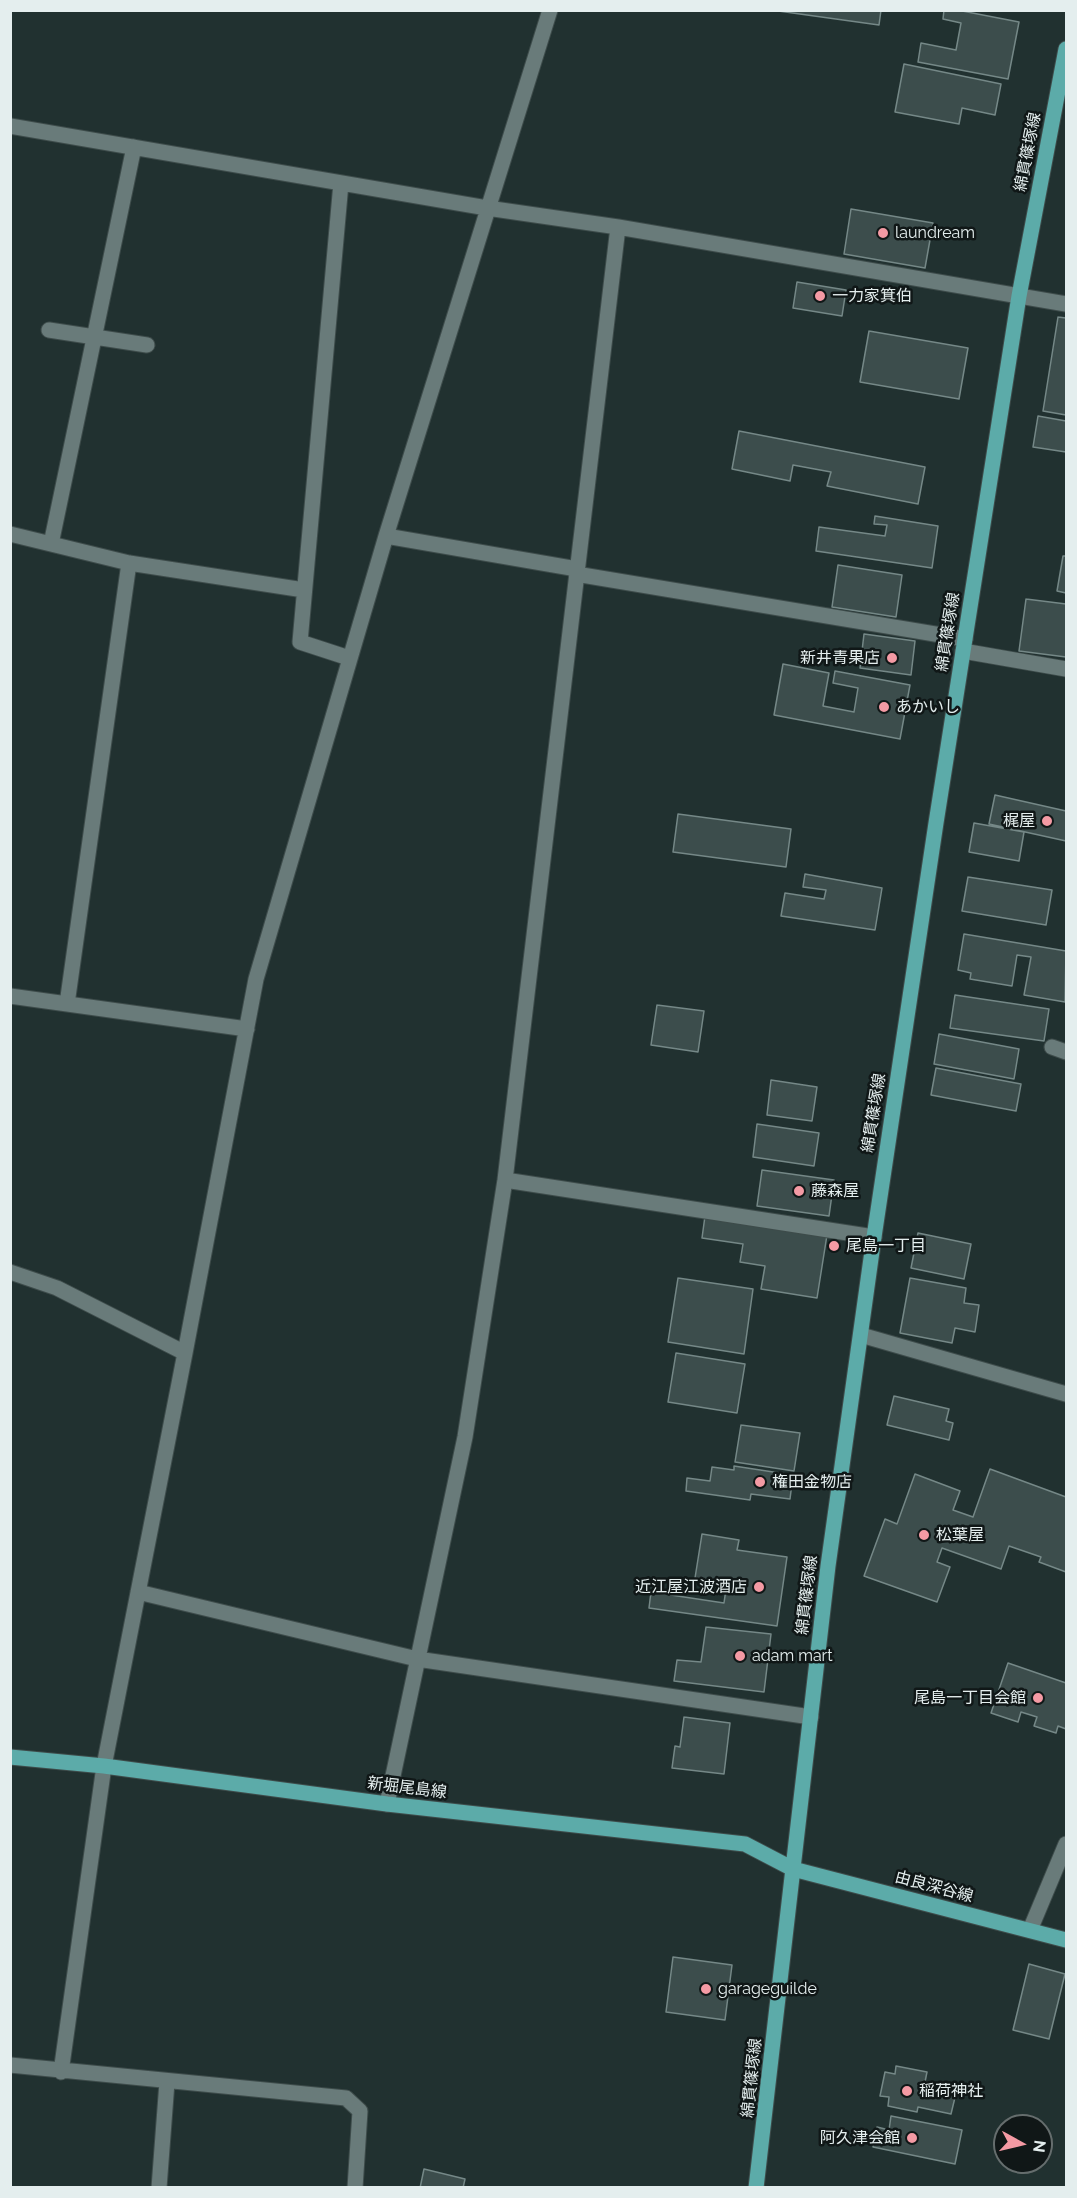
<!DOCTYPE html>
<html>
<head>
<meta charset="utf-8">
<style>
  body { margin:0 }
  #map { position:relative; width:1077px; height:2198px; overflow:hidden; background:#213130; font-family:Raleway,sans-serif }
  canvas { display:block }
  .frame { position:absolute; inset:0; border:12px solid #e4eeee; pointer-events:none }
  .north { position:absolute; left:993px; top:2114px; width:60px; height:60px; box-sizing:border-box; background:#101717; border:2px solid #656d6d; border-radius:50%; rotate:98deg; font-size:16px; font-weight:700; line-height:24px; text-align:center; color:#e4eeee }
  .north::after { content:''; display:block; margin:auto; width:21px; height:27px; background:#f49aa4; clip-path:polygon(50% 0,100% 100%,50% 72%,0 100%) }
</style>
</head>
<body>
<div id="map">
<canvas width="1077" height="2198"></canvas>
<div class="frame"></div>
<div class="north">N</div>
</div>
<script>
const ctx = document.querySelector('canvas').getContext('2d');
ctx.lineJoin = 'round';
function fillPath(path, color) {
  ctx.fillStyle = color;
  ctx.fill(path, 'evenodd');
}
function shape(rows) {
  const path = new Path2D();
  for (const r of rows) {
    path.moveTo(r[0], r[1]);
    for (let i = 2; i < r.length; i += 2) path.lineTo(r[i], r[i + 1]);
  }
  return path;
}
function stroke(path, color, width, dash) {
  ctx.strokeStyle = color;
  ctx.lineWidth = width;
  ctx.lineCap = dash ? 'butt' : 'round';
  ctx.setLineDash(dash || []);
  ctx.stroke(path);
}
function write(font, color, halo, rows, align = 'center') {
  ctx.font = font + ' Raleway,"Noto Sans JP",sans-serif';
  ctx.lineWidth = 5;
  ctx.setLineDash([]);
  ctx.textBaseline = 'middle';
  ctx.strokeStyle = halo;
  ctx.fillStyle = color;
  for (const [text, x, y, turn = 0] of rows) {
    ctx.save();
    ctx.translate(x, y);
    ctx.rotate((+turn || 0) * Math.PI / 180);
    ctx.textAlign = isNaN(turn) ? turn : align;
    if (halo) ctx.strokeText(text, 0, 0);
    ctx.fillText(text, 0, 0);
    ctx.restore();
  }
}
const building = shape([
  [771,10,881,10,879,25,771,10],
  [944,10,957,10,1019,22,1008,79,918,62,921,43,956,50,961,23,943,19,944,10],
  [904,64,1001,84,995,115,962,108,959,124,895,112,904,64],
  [851,209,933,223,925,268,844,254,851,209],
  [797,282,846,290,842,316,793,308,797,282],
  [1058,317,1066,318,1066,415,1043,411,1058,317],
  [869,331,968,348,959,399,860,382,869,331],
  [1038,416,1066,421,1066,452,1033,447,1038,416],
  [739,431,925,467,918,504,827,486,831,472,793,465,790,481,732,469,739,431],
  [875,516,938,526,932,568,816,551,819,527,885,536,887,525,874,524,875,516],
  [1063,556,1066,556,1066,593,1057,591,1063,556],
  [838,565,902,575,896,617,832,607,838,565],
  [1026,599,1066,604,1066,657,1019,651,1026,599],
  [864,634,915,641,911,675,860,668,864,634],
  [783,664,829,673,823,706,854,712,858,688,833,683,835,671,910,685,900,739,774,715,783,664],
  [995,795,1066,811,1066,841,989,824,995,795],
  [678,814,791,829,786,867,673,852,678,814],
  [974,823,1024,832,1019,861,969,852,974,823],
  [805,874,882,888,875,930,781,916,785,893,824,899,826,890,803,887,805,874],
  [968,877,1052,890,1046,925,962,911,968,877],
  [964,934,1066,951,1065,1002,1024,995,1031,957,1017,955,1012,986,970,979,971,973,958,970,964,934],
  [955,995,1049,1009,1044,1041,950,1028,955,995],
  [657,1005,704,1011,698,1052,651,1045,657,1005],
  [939,1034,1019,1049,1014,1079,934,1064,939,1034],
  [936,1068,1021,1084,1016,1111,931,1095,936,1068],
  [771,1080,817,1087,812,1121,767,1115,771,1080],
  [757,1124,819,1133,814,1166,753,1157,757,1124],
  [762,1170,834,1180,829,1216,757,1206,762,1170],
  [705,1216,827,1235,817,1298,761,1289,765,1266,740,1262,743,1244,702,1238,705,1216],
  [918,1233,971,1244,964,1279,911,1268,918,1233],
  [678,1278,753,1289,744,1354,668,1342,678,1278],
  [910,1278,966,1288,964,1303,979,1305,975,1332,955,1328,952,1343,900,1333,910,1278],
  [676,1353,745,1364,737,1413,668,1402,676,1353],
  [894,1396,949,1409,946,1421,953,1423,949,1440,887,1425,894,1396],
  [741,1425,800,1433,794,1471,735,1462,741,1425],
  [734,1466,793,1475,790,1499,751,1494,750,1500,686,1491,687,1478,710,1481,712,1467,734,1470,734,1466],
  [990,1469,1066,1497,1066,1572,1039,1562,1041,1557,1009,1546,1001,1569,942,1548,937,1562,950,1567,937,1602,864,1576,885,1519,897,1524,915,1474,960,1491,953,1510,973,1517,990,1469],
  [702,1534,739,1540,737,1550,787,1557,777,1626,649,1608,651,1592,724,1603,727,1582,695,1578,702,1534],
  [706,1627,771,1634,764,1692,674,1681,677,1660,701,1662,706,1627],
  [1008,1663,1066,1683,1066,1729,1058,1726,1056,1733,1034,1726,1037,1717,1021,1712,1018,1722,991,1713,1008,1663],
  [684,1717,730,1723,724,1774,672,1768,675,1746,680,1747,684,1717],
  [673,1957,732,1965,725,2020,666,2012,673,1957],
  [1029,1964,1065,1974,1049,2039,1013,2030,1029,1964],
  [896,2066,927,2072,925,2082,957,2089,951,2114,918,2107,917,2112,888,2106,889,2097,880,2096,885,2072,895,2074,896,2066],
  [891,2116,962,2130,955,2164,873,2147,877,2127,889,2130,891,2116],
  [424,2169,465,2179,463,2188,420,2188,424,2169]
]);
fillPath(building, '#3c4d4c');
stroke(building, '#758887', 1.5);
const minor = shape([
  [10,126,487,208,618,227,1066,304],
  [341,183,300,642,349,658],
  [49,330,147,345],
  [10,534,129,563,304,590],
  [386,536,577,569],
  [51,544,134,147],
  [576,574,965,639],
  [963,651,1066,669],
  [10,996,247,1029],
  [67,1004,129,563],
  [1052,1047,1066,1052],
  [505,1180,874,1237],
  [10,1272,57,1288,185,1353],
  [861,1335,1066,1394],
  [138,1592,417,1659,811,1717],
  [387,1804,465,1437,505,1180,618,227],
  [1030,1930,1066,1844],
  [10,2065,346,2098,360,2111,355,2188],
  [61,2072,104,1766,185,1353,256,979,386,536,550,10],
  [159,2188,167,2082]
]);
const major = shape([
  [10,1757,104,1766,387,1804,745,1844,793,1869,1066,1940],
  [756,2188,828,1566,874,1237,936,823,1019,296,1066,49]
]);
stroke(minor, '#3e4c4b', 17);
stroke(major, '#3e4c4b', 17);
stroke(minor, '#697b7a', 15);
stroke(major, '#5caba9', 15);
for (const [x, y, r, color] of [
  [883,233,6,"#f49aa4"],
  [820,296,6,"#f49aa4"],
  [892,658,6,"#f49aa4"],
  [884,707,6,"#f49aa4"],
  [1047,821,6,"#f49aa4"],
  [799,1191,6,"#f49aa4"],
  [834,1246,6,"#f49aa4"],
  [760,1482,6,"#f49aa4"],
  [924,1535,6,"#f49aa4"],
  [759,1587,6,"#f49aa4"],
  [740,1656,6,"#f49aa4"],
  [1038,1698,6,"#f49aa4"],
  [706,1989,6,"#f49aa4"],
  [907,2091,6,"#f49aa4"],
  [912,2138,6,"#f49aa4"]
]) {
  const dot = new Path2D();
  dot.arc(x, y, r, 0, 2 * Math.PI);
  ctx.fillStyle = color;
  ctx.fill(dot);
  stroke(dot, '#101717', 2);
}
write('16px', '#e4eeee', '#101717', [
  ["綿貫篠塚線",1028,152,-79],
  ["綿貫篠塚線",948,632,-81],
  ["綿貫篠塚線",874,1113,-81],
  ["綿貫篠塚線",807,1595,-83],
  ["新堀尾島線",407,1788,7],
  ["由良深谷線",934,1887,15],
  ["綿貫篠塚線",752,2078,-84]
]);
write('16px', '#e4eeee', '#101717', [
  ["laundream",895,233],
  ["一力家箕伯",832,296],
  ["新井青果店",880,658,"right"],
  ["あかいし",896,707],
  ["梶屋",1035,821,"right"],
  ["藤森屋",811,1191],
  ["尾島一丁目",846,1246],
  ["権田金物店",772,1482],
  ["松葉屋",936,1535],
  ["近江屋江波酒店",747,1587,"right"],
  ["adam mart",752,1656],
  ["尾島一丁目会館",1026,1698,"right"],
  ["garageguilde",718,1989],
  ["稲荷神社",919,2091],
  ["阿久津会館",900,2138,"right"]
], 'left');
</script>
</body>
</html>
